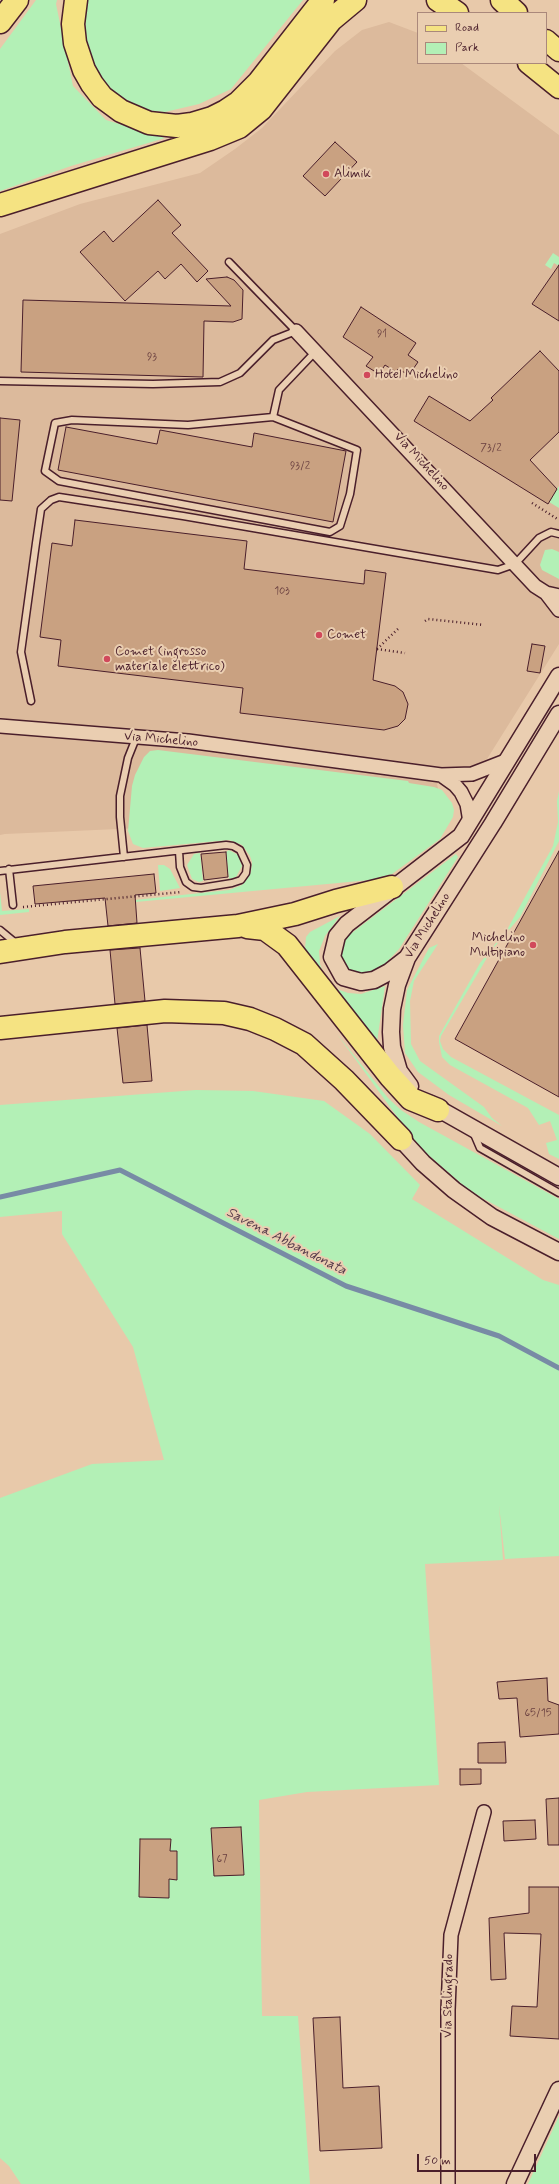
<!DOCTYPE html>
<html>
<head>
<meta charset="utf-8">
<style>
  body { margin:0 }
  #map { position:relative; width:559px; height:2184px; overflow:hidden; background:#e8c9aa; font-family:Mynerve,sans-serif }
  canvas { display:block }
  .legend { position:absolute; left:417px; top:12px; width:130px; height:52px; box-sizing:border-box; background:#eaceb1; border:1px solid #aa887b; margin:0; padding:5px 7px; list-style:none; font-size:12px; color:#4a1f2b }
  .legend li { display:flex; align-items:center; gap:8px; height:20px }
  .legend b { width:20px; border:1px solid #aa887b }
  .scale { position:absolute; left:417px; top:2154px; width:119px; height:18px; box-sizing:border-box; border:2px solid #4a1f2b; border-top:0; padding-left:5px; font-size:12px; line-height:14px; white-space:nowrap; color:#4a1f2b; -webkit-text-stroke:3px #eaceb1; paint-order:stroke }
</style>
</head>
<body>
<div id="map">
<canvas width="559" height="2184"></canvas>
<ul class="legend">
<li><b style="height:5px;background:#f5e382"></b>Road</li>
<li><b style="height:11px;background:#b3f0b6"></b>Park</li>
</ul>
<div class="scale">50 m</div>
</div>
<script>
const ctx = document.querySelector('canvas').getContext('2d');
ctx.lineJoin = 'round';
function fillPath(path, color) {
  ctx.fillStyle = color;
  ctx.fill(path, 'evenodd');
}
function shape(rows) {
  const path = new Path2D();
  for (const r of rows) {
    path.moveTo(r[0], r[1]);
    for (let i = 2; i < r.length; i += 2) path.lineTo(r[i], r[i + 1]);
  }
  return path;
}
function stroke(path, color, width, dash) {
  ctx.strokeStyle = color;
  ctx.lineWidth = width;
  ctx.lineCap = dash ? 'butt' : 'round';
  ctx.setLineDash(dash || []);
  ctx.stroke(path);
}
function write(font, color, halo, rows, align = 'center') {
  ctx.font = font + ' Mynerve,sans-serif';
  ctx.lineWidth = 4;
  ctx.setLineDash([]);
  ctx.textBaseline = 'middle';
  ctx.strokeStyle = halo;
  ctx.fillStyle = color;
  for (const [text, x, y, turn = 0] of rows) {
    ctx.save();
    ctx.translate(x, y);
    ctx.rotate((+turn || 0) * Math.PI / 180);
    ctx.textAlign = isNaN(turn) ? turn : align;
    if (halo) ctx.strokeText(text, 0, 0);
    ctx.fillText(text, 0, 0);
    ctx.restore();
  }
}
fillPath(shape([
  [389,22,418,33,418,63,461,63,559,135,559,644,487,759,437,784,442,808,276,850,209,825,5,834,0,835,0,234,80,204,200,173,235,149,262,128,335,51,362,30]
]), '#dcba9c');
fillPath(shape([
  [36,0,57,0,56,4,73,86,106,120,165,138,71,166,0,191,0,49],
  [85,0,303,0,231,89,199,104,165,112,144,110,117,94,100,78,86,47],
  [553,253,559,257,559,266,554,263,551,269,545,265],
  [559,486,559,508,549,502],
  [552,549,559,552,559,579,542,570,540,565,545,550],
  [158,750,408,781,409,783,434,787,442,790,452,803,454,810,453,817,440,839,392,874,370,880,125,903,125,901,229,890,242,885,251,872,252,862,250,856,242,845,229,840,143,848,133,844,128,831,132,786,135,775,144,757,150,751],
  [559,791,559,841,520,917,491,951,441,1036,440,1041,443,1049,451,1057,559,1115,559,1159,549,1154,546,1143,557,1140,550,1121,539,1125,528,1108,450,1065,442,1057,439,1042,439,1036,480,963,508,928,553,846,558,822,557,801],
  [229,850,238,855,242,866,236,877,229,879,226,852],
  [200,853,203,881,199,882,192,879,187,865,194,854],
  [456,854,458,857,399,949,384,965,372,973,364,976,350,973,341,963,340,951,342,943,349,935],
  [158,865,164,865,170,869,180,888,160,891],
  [0,892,2,911,29,909,29,912,0,915],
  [340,916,325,936,319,951,320,964,325,977,334,988,348,993,361,994,385,986,377,1042,375,1044,321,977,305,949,306,937,310,932],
  [438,944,414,981,410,1001,411,1044,420,1061,484,1107,492,1118,502,1126,449,1095,418,1072,405,1053,403,1025,407,990,429,948],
  [337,1034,388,1098,401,1110,419,1122,559,1199,559,1239,482,1198,464,1186,426,1153,414,1140],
  [196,1090,253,1091,324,1101,370,1134,420,1185,412,1199,543,1280,559,1285,559,1556,505,1559,499,1505,503,1560,425,1564,439,1785,307,1792,259,1800,262,2016,298,2016,310,2184,21,2184,9,2166,0,2158,0,1498,92,1464,164,1460,133,1347,62,1234,62,1211,0,1217,0,1105],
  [559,2116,559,2184,528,2184]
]), '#b3f0b6');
stroke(shape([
  [0,1197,120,1170,346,1286,499,1336,559,1368]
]), '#788ba5', 5);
const building = shape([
  [335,142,357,162,325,196,303,176,335,142],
  [158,200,181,225,172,233,208,271,197,282,181,264,165,279,158,271,125,301,80,252,104,231,113,242,158,200],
  [559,265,559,321,532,304,559,265],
  [227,277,234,280,243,290,242,319,233,322,204,321,203,377,21,372,23,300,231,306,206,279,227,277],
  [361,307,416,343,408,355,418,362,409,375,398,369,396,372,385,365,379,374,366,366,373,357,343,337,361,307],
  [540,351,559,371,559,432,530,460,557,489,548,504,414,421,429,396,470,421,493,400,491,398,540,351],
  [0,418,20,420,12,501,0,500,0,418],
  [66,427,157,444,160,430,252,447,254,433,346,451,333,522,58,470,66,427],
  [75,520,247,541,244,569,364,584,365,570,386,573,373,680,395,686,403,692,408,704,405,719,398,726,384,730,240,713,243,688,58,666,61,640,40,637,52,543,72,546,75,520],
  [532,644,545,646,540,673,527,671,532,644],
  [559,851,559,1097,455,1039,559,851],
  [226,852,228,877,204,880,201,854,226,852],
  [154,874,156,893,135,895,137,923,108,926,105,898,35,904,33,886,154,874],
  [140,948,145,1001,115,1004,110,950,140,948],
  [147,1025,152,1081,123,1083,117,1028,147,1025],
  [547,1678,548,1701,559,1705,559,1734,520,1737,517,1698,499,1699,497,1682,547,1678],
  [505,1742,506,1763,478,1763,478,1743,505,1742],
  [460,1769,481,1769,481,1784,460,1785,460,1769],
  [559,1798,559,1845,548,1845,546,1799,559,1798],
  [535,1820,536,1839,504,1841,503,1821,535,1820],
  [241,1827,244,1875,214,1876,211,1828,241,1827],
  [140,1839,171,1839,170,1851,177,1851,177,1880,169,1879,169,1898,139,1897,140,1839],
  [529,1887,559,1887,559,2039,510,2036,512,2006,537,2007,541,1934,504,1933,506,1979,491,1980,489,1918,529,1913,529,1887],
  [340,2017,343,2088,379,2086,382,2148,320,2151,313,2018,340,2017]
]);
fillPath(building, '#c9a181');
stroke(building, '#4a1f2b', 1);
const service = shape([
  [0,381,153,384,220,382,240,373,273,340,296,331,229,262],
  [273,417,357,450,350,494,340,526,330,532,59,481,45,471,55,423,72,420,188,425,273,417,279,390,316,351],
  [31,701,21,652,36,543,41,509,51,500,59,497,183,516,498,570,515,564,539,538,551,532,559,534],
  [124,857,120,817,120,796,128,758,136,738],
  [9,869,13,905],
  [0,871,226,845,233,846,240,850,247,865,246,873,241,880,232,883,201,888,193,887,186,882,180,867,179,851],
  [0,930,17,944],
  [474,1134,480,1148,559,1193]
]);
const minor = shape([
  [296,331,535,586,546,593,559,596],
  [546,593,559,610],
  [0,726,188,741,441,775,472,774,508,760],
  [441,775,455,785,461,792,467,804,470,822],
  [448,2184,448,2010,451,1935,484,1812]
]);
const tertiary = shape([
  [407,958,389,972,374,980,361,982,343,977,332,957,337,936,347,924,461,836,559,676],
  [410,1086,399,1071,392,1047,391,1032,392,1009,397,985,407,958,493,823,559,714],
  [430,1104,559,1177],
  [401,1139,423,1163,454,1190,492,1217,559,1252],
  [515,2184,559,2090]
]);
const primary = shape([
  [546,40,559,51],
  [528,63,559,88]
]);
const motorway = shape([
  [76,0,73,24,75,43,84,70,92,84,102,97,121,111,149,123,177,126,192,124,212,118,226,111,238,103,259,82,323,0],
  [438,0,457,13],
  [502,0,516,13],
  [0,22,17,0],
  [0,205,210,139,239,127,261,109,331,20,355,0],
  [247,927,265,929,287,945,390,1076,411,1099,438,1110],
  [0,952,65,942,238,926,295,914,336,901,392,887],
  [0,1028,165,1011,224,1013,250,1019,275,1029,304,1044,344,1080,401,1139]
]);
stroke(service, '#4a1f2b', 9);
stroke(minor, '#4a1f2b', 16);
stroke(tertiary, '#4a1f2b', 19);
stroke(primary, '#4a1f2b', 23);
stroke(motorway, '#4a1f2b', 25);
stroke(shape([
  [532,503,559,520],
  [425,621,428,619,484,625],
  [377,649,399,628],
  [377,649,405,653],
  [23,907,181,892]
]), '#4a1f2b', 2.5, [1, 3]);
stroke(service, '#eaceb1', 6);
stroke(minor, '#eaceb1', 13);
stroke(tertiary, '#eaceb1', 16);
stroke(primary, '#f5e382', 20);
stroke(motorway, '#f5e382', 22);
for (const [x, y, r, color] of [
  [326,174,4,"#d1495b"],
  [367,375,4,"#d1495b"],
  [319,635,4,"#d1495b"],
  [107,659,4,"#d1495b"],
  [533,945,4,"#d1495b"]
]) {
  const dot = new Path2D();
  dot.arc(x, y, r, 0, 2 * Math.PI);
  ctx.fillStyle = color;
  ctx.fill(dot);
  stroke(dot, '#eaceb1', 1.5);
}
write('11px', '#6a4040', null, [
  ["91",382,335],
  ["93",152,358],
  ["73/2",491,449],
  ["93/2",300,467],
  ["103",282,592],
  ["65/15",538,1714],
  ["67",222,1860]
]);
write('13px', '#4a1f2b', '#eaceb1', [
  ["Alimik",334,174],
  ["Hotel Michelino",375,375],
  ["Comet",327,635],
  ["Comet (ingrosso",115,652],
  ["materiale elettrico)",115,667],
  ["Michelino",525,938,"right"],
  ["Multipiano",525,953,"right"]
], 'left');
write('13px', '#4a1f2b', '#eaceb1', [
  ["Via Michelino",421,462,47],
  ["Via Michelino",161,740,5],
  ["Via Michelino",428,926,-58],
  ["Via Stalingrado",449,1996,-89]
]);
write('italic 14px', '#553a4a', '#eaceb1', [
  ["Savena Abbandonata",286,1242,27]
]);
</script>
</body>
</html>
